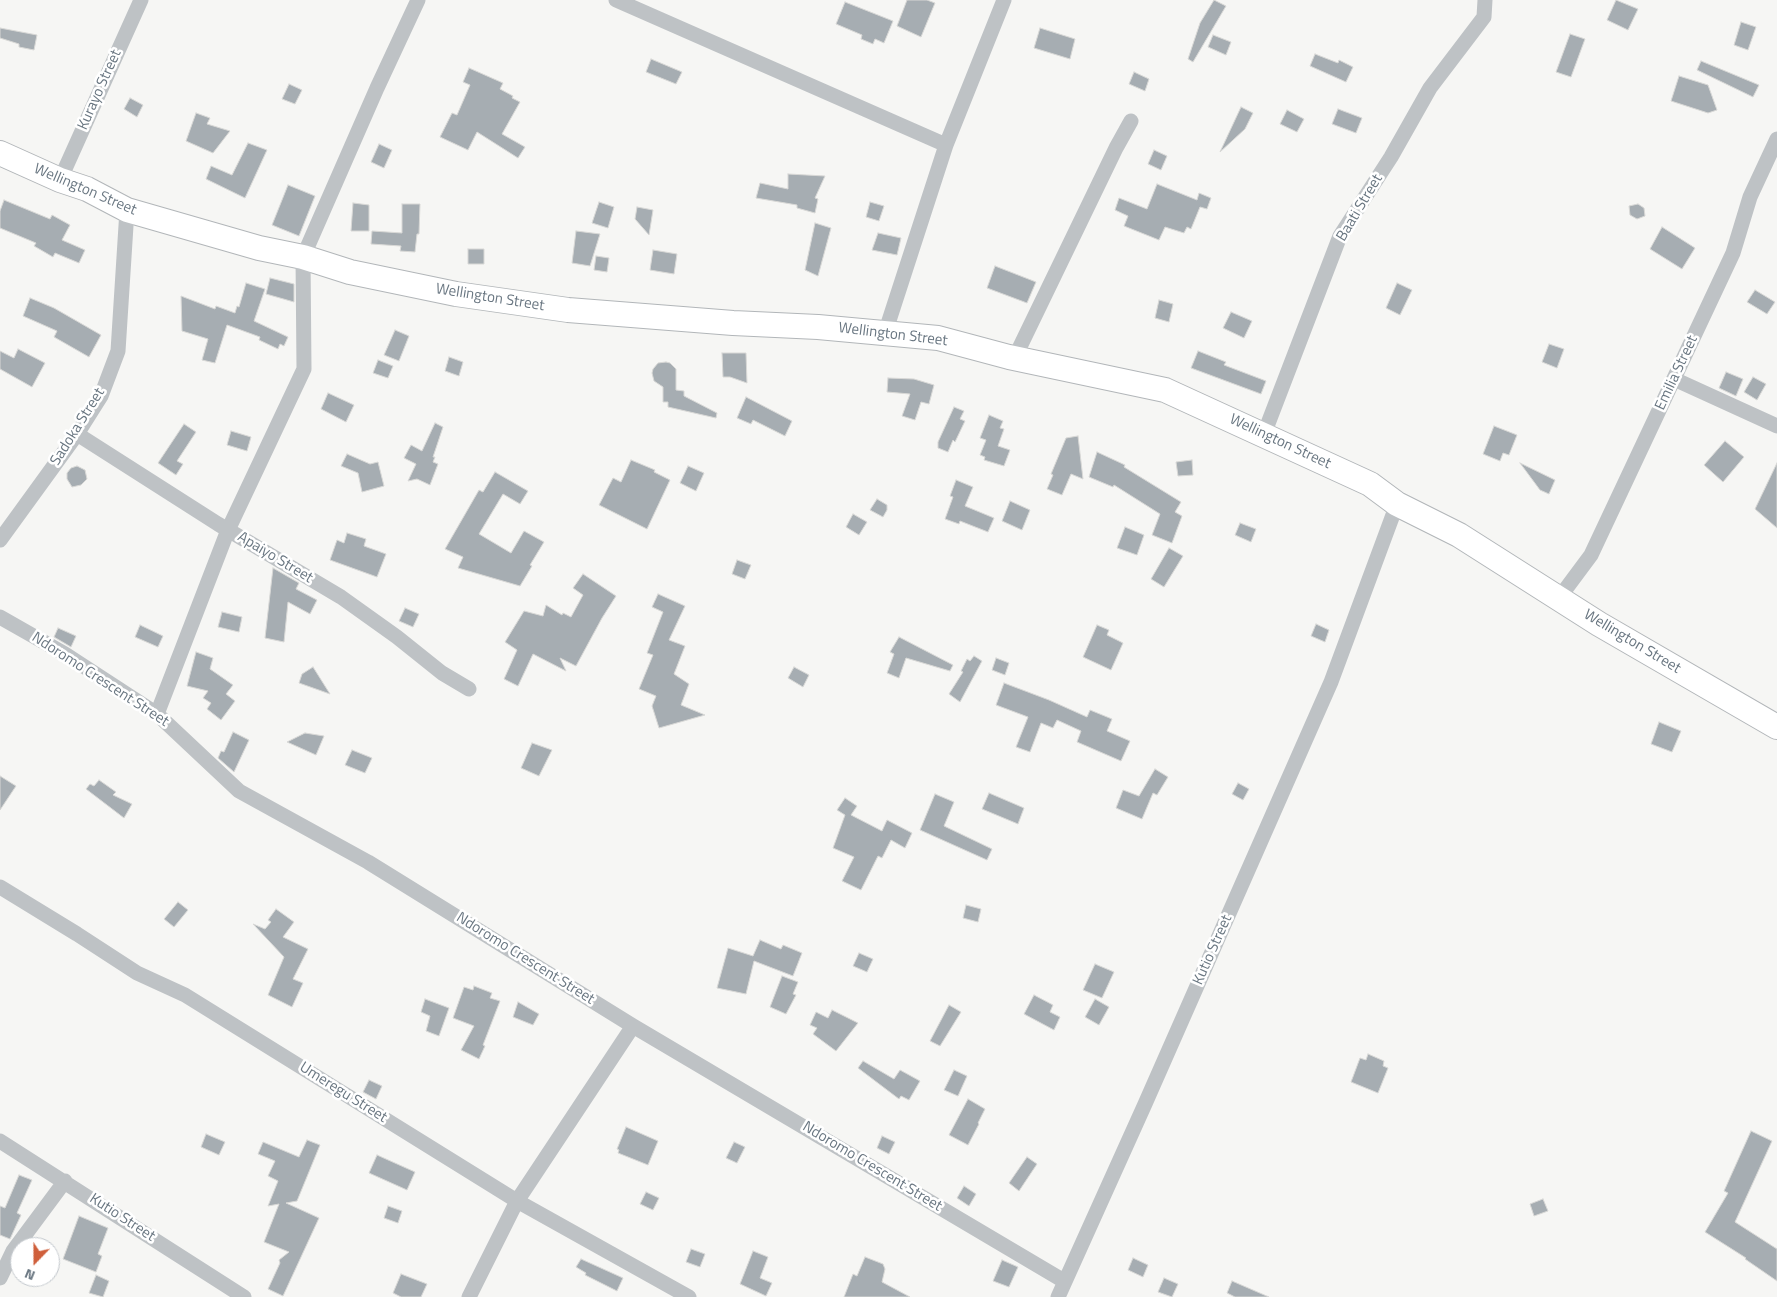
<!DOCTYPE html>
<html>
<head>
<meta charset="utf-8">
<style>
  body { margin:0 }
  #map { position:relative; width:1777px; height:1297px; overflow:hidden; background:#f6f6f4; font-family:"Titillium Web",sans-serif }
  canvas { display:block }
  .north { position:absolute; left:10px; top:1237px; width:50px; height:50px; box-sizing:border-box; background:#fff; border:1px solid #c3c8cd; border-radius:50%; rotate:202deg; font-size:14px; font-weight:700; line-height:20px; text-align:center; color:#697681 }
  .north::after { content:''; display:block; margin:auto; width:18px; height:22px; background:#cf5f3b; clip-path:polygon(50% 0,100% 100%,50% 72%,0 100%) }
</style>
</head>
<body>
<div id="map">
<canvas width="1777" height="1297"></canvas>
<div class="north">N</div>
</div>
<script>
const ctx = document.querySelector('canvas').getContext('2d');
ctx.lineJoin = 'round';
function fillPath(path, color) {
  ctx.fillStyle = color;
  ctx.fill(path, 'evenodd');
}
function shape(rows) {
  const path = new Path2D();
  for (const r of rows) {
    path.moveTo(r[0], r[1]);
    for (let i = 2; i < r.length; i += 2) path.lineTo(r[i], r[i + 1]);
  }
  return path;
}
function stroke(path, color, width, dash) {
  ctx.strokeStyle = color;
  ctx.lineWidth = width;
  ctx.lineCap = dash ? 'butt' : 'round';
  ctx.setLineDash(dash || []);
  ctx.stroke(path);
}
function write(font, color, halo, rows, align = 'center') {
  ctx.font = font + ' "Titillium Web",sans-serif';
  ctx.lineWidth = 5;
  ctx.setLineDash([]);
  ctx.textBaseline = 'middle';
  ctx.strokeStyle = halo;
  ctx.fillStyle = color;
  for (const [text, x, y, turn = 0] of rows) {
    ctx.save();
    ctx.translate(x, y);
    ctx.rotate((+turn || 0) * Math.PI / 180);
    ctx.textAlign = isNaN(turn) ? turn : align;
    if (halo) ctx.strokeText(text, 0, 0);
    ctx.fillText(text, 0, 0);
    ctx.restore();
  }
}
const building = shape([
  [907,0,927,0,935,3,921,37,897,26,907,0],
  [1214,0,1226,6,1193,62,1188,59,1200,23,1214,0],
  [1616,0,1638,9,1628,30,1607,20,1616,0],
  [845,2,893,21,884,43,875,39,873,44,861,39,862,35,836,24,845,2],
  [1741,22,1756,27,1748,50,1734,45,1741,22],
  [0,28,37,35,34,50,19,47,19,44,0,38,0,28],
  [1040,28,1075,39,1070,59,1034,48,1040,28],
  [1570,34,1585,39,1571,77,1556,72,1570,34],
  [1213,35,1231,42,1226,55,1208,47,1213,35],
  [1315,54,1338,63,1339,60,1353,67,1346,82,1310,66,1315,54],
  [651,59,682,72,676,84,646,72,651,59],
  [1701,61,1759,85,1753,97,1697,70,1701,61],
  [469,68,503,83,500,89,513,96,512,98,520,102,502,134,525,147,518,158,477,132,468,150,440,137,452,113,457,115,470,85,463,82,469,68],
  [1134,72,1149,79,1145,91,1129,84,1134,72],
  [1679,76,1708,85,1717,110,1708,113,1671,101,1679,76],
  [289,84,302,90,295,104,282,99,289,84],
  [130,98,143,105,137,117,124,109,130,98],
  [1241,107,1253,113,1245,129,1220,152,1241,107],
  [1338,109,1362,118,1356,133,1332,124,1338,109],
  [1287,110,1304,119,1297,132,1280,124,1287,110],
  [196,113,210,118,207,124,230,131,213,153,186,141,196,113],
  [248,143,267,150,245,198,206,179,211,166,232,175,248,143],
  [379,144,392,150,384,168,371,162,379,144],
  [1154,150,1167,156,1161,170,1148,164,1154,150],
  [788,174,825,176,815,198,818,199,815,213,797,208,797,205,756,198,760,183,788,189,788,174],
  [1157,184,1197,200,1199,193,1211,198,1207,209,1200,207,1191,229,1187,227,1184,233,1165,227,1159,240,1124,226,1128,216,1115,210,1119,198,1147,209,1157,184],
  [288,185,315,196,299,236,272,225,288,185],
  [4,200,50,219,52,215,70,225,62,240,85,250,79,263,55,253,53,257,34,246,36,243,0,228,0,211,4,200],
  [599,202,614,207,608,228,592,223,599,202],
  [870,202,884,206,879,221,866,217,870,202],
  [353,203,369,205,369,231,351,231,353,203],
  [402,204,420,204,419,234,417,234,415,252,400,251,401,246,371,244,372,231,402,233,402,204],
  [1638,204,1644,208,1645,216,1637,219,1630,215,1629,206,1638,204],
  [637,207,653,210,649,235,635,219,637,207],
  [815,223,831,228,818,276,805,270,815,223],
  [1662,227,1695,248,1682,269,1650,249,1662,227],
  [576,231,600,234,590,266,572,263,576,231],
  [878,233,901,238,897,255,872,250,878,233],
  [468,249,484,249,484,264,468,264,468,249],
  [653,250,677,254,674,274,650,270,653,250],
  [596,256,609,258,607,272,594,270,596,256],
  [995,266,1036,282,1027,303,987,288,995,266],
  [270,278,294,284,294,302,266,294,270,278],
  [246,283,265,289,254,321,288,337,284,346,280,344,278,349,259,340,260,337,227,325,215,363,202,360,208,339,182,331,181,296,215,309,216,306,235,313,237,306,239,307,246,283],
  [1397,283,1412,290,1400,315,1386,308,1397,283],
  [1755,290,1775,302,1767,314,1747,302,1755,290],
  [30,298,54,308,101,335,89,357,54,337,57,331,23,316,30,298],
  [1159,300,1173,304,1169,322,1155,318,1159,300],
  [1231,312,1252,321,1244,338,1223,328,1231,312],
  [395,330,409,336,399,361,384,355,395,330],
  [1549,344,1564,349,1557,368,1542,362,1549,344],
  [18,349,45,363,32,387,0,369,0,351,14,358,18,349],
  [1198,351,1226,362,1224,365,1266,381,1261,394,1191,368,1198,351],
  [722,353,746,353,747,383,730,377,723,377,722,353],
  [449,357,463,362,459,376,445,371,449,357],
  [378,360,393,366,388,378,373,373,378,360],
  [666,362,670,363,676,369,676,390,684,391,684,396,717,413,716,418,668,407,668,402,663,402,663,387,654,381,652,373,653,369,658,363,666,362],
  [1726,372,1743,379,1736,396,1719,388,1726,372],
  [1753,377,1766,384,1757,400,1744,392,1753,377],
  [888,378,914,379,934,385,929,404,921,402,915,420,902,416,910,394,887,392,888,378],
  [328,393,354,405,346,422,321,409,328,393],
  [746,397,792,421,785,436,753,420,751,424,737,418,746,397],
  [954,407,964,411,960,419,965,421,955,442,953,440,948,452,938,448,938,442,954,407],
  [989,415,1003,421,1000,428,1004,429,998,446,1010,450,1004,466,984,460,985,457,980,455,986,440,980,438,989,415],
  [435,423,443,427,433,457,435,457,433,462,438,464,430,485,417,479,408,481,416,464,404,458,411,445,422,451,435,423],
  [184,424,196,432,177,461,183,464,176,475,158,463,184,424],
  [1494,426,1517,435,1509,455,1503,453,1500,461,1483,454,1494,426],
  [231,431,251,437,247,451,227,445,231,431],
  [1078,436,1083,479,1071,474,1062,495,1047,489,1053,475,1051,474,1066,438,1078,436],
  [1725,441,1744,457,1723,482,1704,465,1725,441],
  [1097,452,1125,465,1124,467,1181,502,1175,512,1182,516,1172,543,1152,535,1160,514,1114,485,1113,487,1089,477,1097,452],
  [347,454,370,464,378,462,384,486,362,492,358,473,341,466,347,454],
  [631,460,655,470,654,472,670,480,647,529,599,505,613,478,621,482,631,460],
  [1192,460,1193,475,1178,476,1176,462,1192,460],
  [1520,463,1555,480,1549,494,1540,490,1520,463],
  [1777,463,1777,528,1755,509,1777,463],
  [77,466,85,470,87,479,81,485,72,487,67,479,67,473,71,468,77,466],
  [688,466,704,473,696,491,680,483,688,466],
  [495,472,528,491,520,504,503,494,479,534,511,553,524,531,544,542,530,565,532,566,520,586,458,568,463,557,445,549,479,490,483,492,495,472],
  [956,480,973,487,965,506,994,518,988,532,960,521,959,524,945,519,953,497,950,496,956,480],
  [877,499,887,505,887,510,883,517,870,510,877,499],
  [1010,501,1030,510,1022,530,1002,521,1010,501],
  [853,514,867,522,859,535,846,527,853,514],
  [1240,523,1256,529,1251,542,1235,535,1240,523],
  [1125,527,1144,535,1137,555,1117,548,1125,527],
  [347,533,366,539,364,546,386,554,377,577,330,560,337,540,344,543,347,533],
  [1169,548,1183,556,1164,587,1151,579,1169,548],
  [737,560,751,565,745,579,732,574,737,560],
  [273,568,299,583,296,589,317,600,310,614,288,602,284,642,265,638,273,568],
  [583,574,616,596,602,618,576,666,560,658,566,671,533,654,518,686,504,679,517,650,505,642,524,611,543,616,546,605,562,615,563,613,571,617,583,595,573,588,583,574],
  [658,594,685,606,669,640,685,646,674,674,689,684,681,705,705,715,659,728,652,706,656,696,639,689,653,655,647,653,663,612,652,607,658,594],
  [405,608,419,614,413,627,399,621,405,608],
  [222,612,242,617,239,632,218,627,222,612],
  [1316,624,1329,630,1325,642,1311,636,1316,624],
  [140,625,163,636,158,647,135,637,140,625],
  [1097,625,1109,630,1107,635,1123,643,1111,670,1083,657,1097,625],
  [58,628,76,636,71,647,54,637,58,628],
  [899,637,953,665,950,671,906,658,899,678,887,673,894,654,890,652,899,637],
  [196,652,213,658,210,669,233,685,226,694,235,701,221,720,207,709,211,703,203,698,208,691,187,686,196,652],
  [974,656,982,661,960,702,949,694,963,672,961,671,967,659,970,661,974,656],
  [996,658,1009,663,1005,675,992,670,996,658],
  [313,667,330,694,299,683,302,674,313,667],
  [794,667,809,675,803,687,788,678,794,667],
  [1004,683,1049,700,1087,717,1090,710,1112,719,1107,731,1130,741,1121,761,1077,742,1081,731,1057,720,1053,728,1041,723,1030,752,1016,747,1028,717,996,705,1004,683],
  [1659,722,1681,731,1672,752,1651,744,1659,722],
  [233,732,249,740,234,772,218,758,221,751,224,752,233,732],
  [305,733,324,736,316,755,287,742,305,733],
  [532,743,552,750,539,776,521,768,532,743],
  [352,750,372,758,365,773,345,765,352,750],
  [1155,769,1168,777,1157,795,1153,793,1142,819,1116,808,1123,790,1139,796,1155,769],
  [0,776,16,786,0,810,0,776],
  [99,780,116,792,113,795,132,804,124,818,86,789,90,784,94,786,99,780],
  [1238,783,1249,789,1243,800,1232,794,1238,783],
  [989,793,1024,808,1018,824,982,809,989,793],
  [935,794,954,802,944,826,992,849,987,860,920,830,935,794],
  [845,798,857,806,851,815,882,831,887,820,912,833,905,848,891,840,882,858,878,856,861,890,842,881,854,857,833,848,845,815,837,810,845,798],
  [178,902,188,910,174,927,164,919,178,902],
  [966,905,981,909,978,922,963,918,966,905],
  [276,909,294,922,283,937,308,949,293,979,303,983,292,1007,268,995,284,957,253,924,265,929,271,922,268,920,276,909],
  [760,940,781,949,783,945,802,953,793,976,754,961,746,994,717,988,728,948,753,956,760,940],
  [859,953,873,959,867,972,853,966,859,953],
  [1095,964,1114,972,1102,998,1083,990,1095,964],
  [782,976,798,982,793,994,796,995,786,1014,770,1007,782,976],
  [474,986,492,993,490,998,500,1001,483,1045,485,1046,479,1059,461,1050,474,1026,453,1018,464,987,473,990,474,986],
  [1034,995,1053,1005,1050,1012,1060,1017,1054,1030,1024,1014,1034,995],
  [425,999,449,1008,439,1036,426,1031,430,1016,421,1012,425,999],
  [1095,999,1109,1007,1099,1025,1085,1017,1095,999],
  [518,1002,539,1014,533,1025,513,1017,518,1002],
  [949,1005,961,1012,940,1046,930,1041,949,1005],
  [832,1010,858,1023,836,1051,813,1034,817,1028,810,1025,816,1012,828,1018,832,1010],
  [1368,1054,1384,1061,1383,1066,1388,1068,1378,1093,1351,1082,1360,1058,1366,1060,1368,1054],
  [863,1061,894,1079,900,1070,920,1081,909,1100,901,1096,899,1099,858,1068,863,1061],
  [954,1070,967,1076,958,1096,944,1090,954,1070],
  [369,1080,382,1086,376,1099,363,1092,369,1080],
  [968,1099,985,1109,978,1123,979,1124,968,1145,949,1135,968,1099],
  [626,1127,658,1141,648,1165,618,1153,619,1150,617,1149,626,1127],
  [1751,1131,1772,1141,1735,1222,1777,1249,1777,1281,1745,1259,1746,1258,1705,1232,1728,1193,1724,1191,1751,1131],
  [206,1134,225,1142,219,1155,201,1147,206,1134],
  [882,1136,895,1142,889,1154,877,1148,882,1136],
  [307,1140,320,1145,297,1201,286,1203,319,1218,283,1296,268,1289,280,1263,279,1260,289,1252,264,1242,279,1204,268,1206,278,1181,268,1176,275,1161,258,1154,263,1142,299,1157,307,1140],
  [734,1142,745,1147,737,1163,726,1158,734,1142],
  [377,1155,415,1172,407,1190,369,1173,377,1155],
  [1027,1157,1037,1164,1019,1191,1009,1183,1027,1157],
  [19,1175,32,1180,17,1213,21,1215,10,1239,0,1235,0,1206,5,1208,19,1175],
  [964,1186,976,1194,969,1206,957,1198,964,1186],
  [646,1192,659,1198,653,1210,640,1204,646,1192],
  [1543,1199,1548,1211,1534,1216,1530,1204,1543,1199],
  [388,1206,402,1211,398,1223,384,1218,388,1206],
  [79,1216,108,1228,98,1254,102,1256,96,1272,63,1259,79,1216],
  [691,1249,705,1254,700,1267,686,1262,691,1249],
  [753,1251,768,1257,760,1278,772,1283,766,1296,740,1284,753,1251],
  [865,1257,883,1264,885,1269,882,1282,910,1297,844,1297,853,1274,857,1276,865,1257],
  [1133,1258,1148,1265,1143,1277,1128,1270,1133,1258],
  [581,1259,623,1278,617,1291,585,1275,586,1273,576,1267,581,1259],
  [1002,1260,1018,1267,1009,1287,993,1281,1002,1260],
  [401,1274,427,1284,421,1297,401,1297,393,1293,401,1274],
  [96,1275,109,1281,103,1297,89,1293,96,1275],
  [1164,1278,1178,1284,1172,1297,1158,1292,1164,1278],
  [1232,1281,1269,1297,1235,1297,1227,1293,1232,1281]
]);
fillPath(building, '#a6adb2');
stroke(building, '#d8d8d6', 1);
const primary = shape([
  [0,153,60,180,87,189,127,210,259,248,303,257,350,272,456,294,568,310,733,323,818,327,938,338,1009,357,1165,390,1370,484,1397,504,1459,535,1599,624,1777,727]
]);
stroke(primary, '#b2b6b9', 26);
stroke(shape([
  [616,0,946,145],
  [60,180,141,0],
  [885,333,946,145,1004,0],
  [1015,357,1116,148,1131,121],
  [1674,379,1777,426],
  [77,434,218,524,341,597,397,637,442,673,469,689],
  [1264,434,1340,236,1391,157,1430,88,1484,17,1485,0],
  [0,540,77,434,101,396,118,351,127,210],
  [1559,598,1591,555,1733,253,1750,197,1777,139],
  [0,617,65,654,157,714,239,791,368,862,633,1026,1064,1281],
  [157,714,228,530,304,369,303,257,377,88,418,0],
  [0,887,77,934,137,973,185,995,517,1201,689,1297],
  [0,1141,244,1297],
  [0,1278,13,1251,65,1181],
  [469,1297,517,1201,633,1026],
  [1058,1297,1145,1104,1331,682,1397,504]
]), '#bec2c5', 15);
stroke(primary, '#fff', 24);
write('15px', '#697681', '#fff', [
  ["Kurayo Street",100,90,-66],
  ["Wellington Street",85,190,23],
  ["Baati Street",1360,208,-59],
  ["Wellington Street",490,298,9],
  ["Wellington Street",893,335,7],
  ["Emilia Street",1677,373,-65],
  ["Sadoka Street",78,427,-58],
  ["Wellington Street",1280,442,25],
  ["Apaiyo Street",275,558,31],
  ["Wellington Street",1632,642,31],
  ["Ndoromo Crescent Street",100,680,33],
  ["Kutio Street",1213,950,-66],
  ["Ndoromo Crescent Street",525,959,32],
  ["Umeregu Street",343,1093,32],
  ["Ndoromo Crescent Street",872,1167,31],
  ["Kutio Street",122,1218,33]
]);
</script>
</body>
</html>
